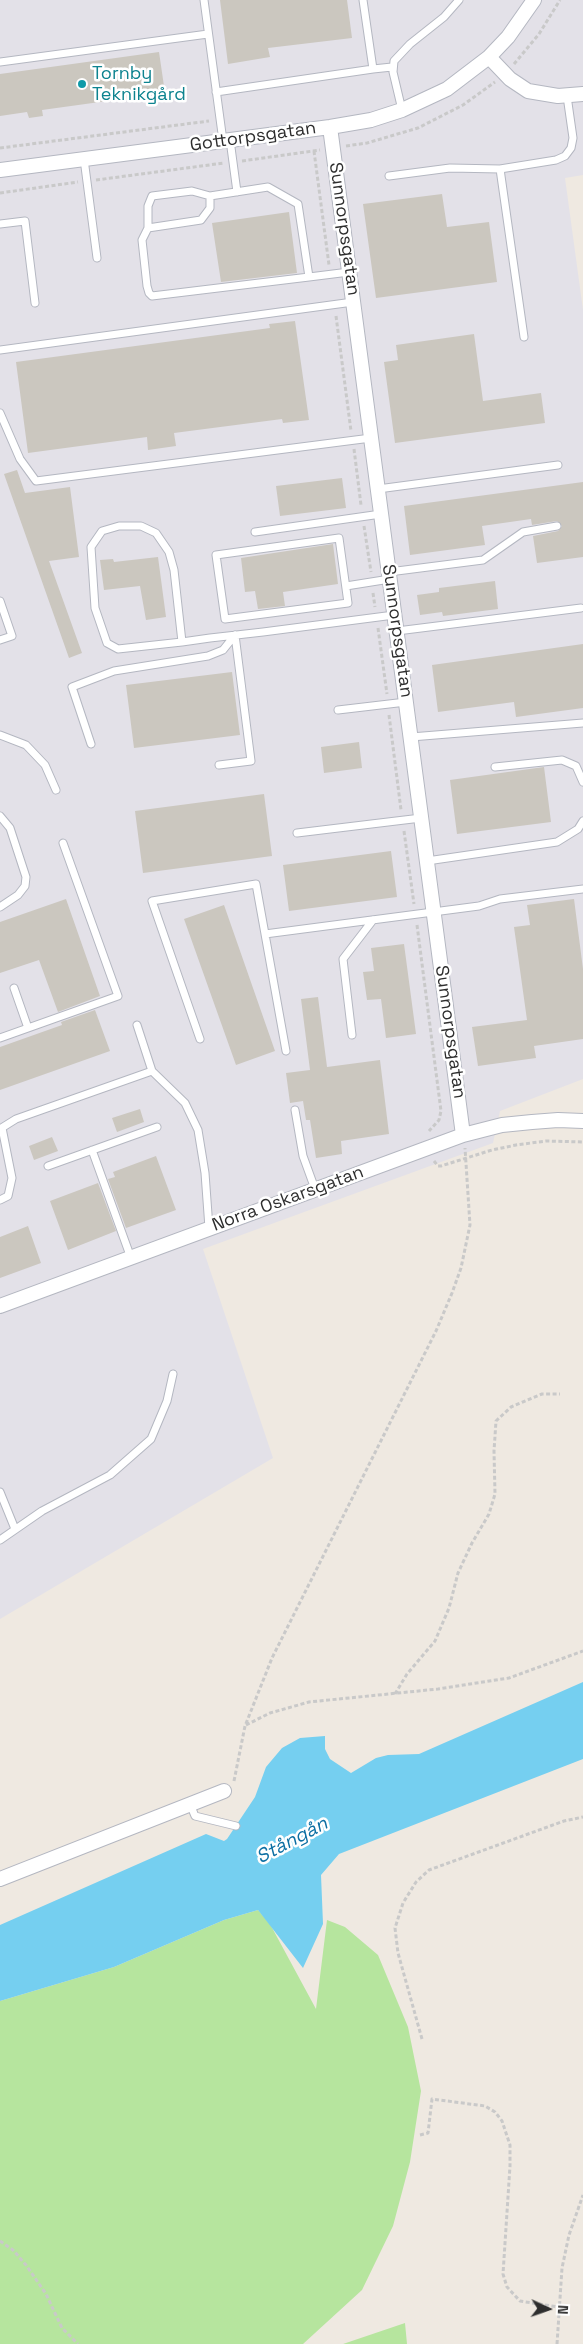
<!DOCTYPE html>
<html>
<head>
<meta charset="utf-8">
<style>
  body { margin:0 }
  #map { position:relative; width:583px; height:2344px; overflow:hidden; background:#efe9e1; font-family:"Space Grotesk",sans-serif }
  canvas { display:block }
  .north { position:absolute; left:523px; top:2284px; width:50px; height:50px; -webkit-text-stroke:4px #fff; paint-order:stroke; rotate:93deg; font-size:14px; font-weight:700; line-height:20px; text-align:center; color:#2e2e2e }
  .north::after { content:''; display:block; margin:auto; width:18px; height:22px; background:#2e2e2e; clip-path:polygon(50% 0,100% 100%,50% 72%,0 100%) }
</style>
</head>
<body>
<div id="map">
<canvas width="583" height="2344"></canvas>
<div class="north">N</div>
</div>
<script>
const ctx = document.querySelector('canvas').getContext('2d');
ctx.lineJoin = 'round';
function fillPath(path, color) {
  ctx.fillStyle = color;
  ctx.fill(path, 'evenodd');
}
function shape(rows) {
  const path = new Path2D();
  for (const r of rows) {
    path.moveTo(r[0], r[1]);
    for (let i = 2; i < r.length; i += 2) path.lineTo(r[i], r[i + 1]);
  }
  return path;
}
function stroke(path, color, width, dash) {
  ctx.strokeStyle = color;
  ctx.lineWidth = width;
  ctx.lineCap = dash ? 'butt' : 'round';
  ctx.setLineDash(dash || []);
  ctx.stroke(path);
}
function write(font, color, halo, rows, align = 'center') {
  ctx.font = font + ' "Space Grotesk",sans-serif';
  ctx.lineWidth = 5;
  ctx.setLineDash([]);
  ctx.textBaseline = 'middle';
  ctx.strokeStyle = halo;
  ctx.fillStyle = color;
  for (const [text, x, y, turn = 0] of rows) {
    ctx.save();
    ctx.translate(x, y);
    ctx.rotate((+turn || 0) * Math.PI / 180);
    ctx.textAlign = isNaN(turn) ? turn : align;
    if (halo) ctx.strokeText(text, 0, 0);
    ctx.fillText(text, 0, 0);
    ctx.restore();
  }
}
fillPath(shape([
  [0,0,583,0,583,175,565,178,583,310,583,1079,500,1111,493,1143,203,1249,273,1458,0,1619]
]), '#e3e1e8');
fillPath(shape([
  [258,1910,270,1924,316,2009,327,1920,345,1927,378,1955,408,2027,421,2091,410,2162,393,2226,362,2290,303,2344,0,2344,0,2001,114,1967,224,1920],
  [405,2323,407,2344,343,2344]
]), '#b6e59e');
fillPath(shape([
  [583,1682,583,1759,339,1854,321,1875,323,1924,303,1968,258,1910,224,1920,114,1967,0,2001,0,1925,206,1834,224,1841,227,1839,255,1797,266,1767,282,1748,300,1738,325,1736,325,1749,330,1759,351,1773,376,1758,388,1755,419,1754]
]), '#75cff0');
fillPath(shape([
  [220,0,347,0,352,38,268,48,270,57,228,64],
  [159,52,165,93,42,110,43,116,29,118,27,112,0,116,0,74],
  [442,194,447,227,489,222,497,282,376,298,363,204],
  [289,212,297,273,221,282,212,223],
  [295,321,309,420,283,423,282,419,174,433,176,446,148,450,147,437,28,453,16,362,270,328,269,324],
  [474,334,483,401,541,393,545,423,395,443,384,362,398,360,396,345],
  [17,470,25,493,70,487,79,557,49,561,82,653,69,658,4,474],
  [342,478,346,508,280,516,276,486],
  [583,482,583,557,537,563,533,536,558,531,562,526,557,521,532,525,531,519,482,526,485,545,410,555,404,506],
  [333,544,338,584,283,592,285,606,258,609,255,591,245,592,241,558],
  [158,557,166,617,146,620,140,586,104,590,100,560,113,559,114,562],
  [495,581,498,609,443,616,442,612,420,615,417,595,439,592,439,588],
  [583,644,583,708,516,717,514,702,438,712,432,665],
  [232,672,240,735,134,748,126,685],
  [359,742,362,768,324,773,321,747],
  [544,767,551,822,457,834,450,780],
  [264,794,272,856,143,873,135,811],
  [391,851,397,897,289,911,283,865],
  [66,899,100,996,58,1012,39,960,0,973,0,922],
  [574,899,583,969,583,1039,534,1046,536,1058,478,1066,472,1027,527,1020,514,927,530,925,527,905],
  [224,905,275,1051,236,1065,184,919],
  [404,944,416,1034,386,1038,381,999,367,1000,363,972,374,971,371,948],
  [318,997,327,1067,380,1060,389,1134,341,1141,342,1154,316,1158,310,1120,306,1120,303,1101,290,1103,286,1073,310,1070,301,999],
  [95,1010,110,1051,0,1090,0,1047,62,1025,61,1022],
  [140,1109,144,1122,117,1132,112,1118],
  [52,1137,58,1151,34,1160,29,1146],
  [156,1156,176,1210,126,1228,108,1179,115,1177,113,1172],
  [98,1183,116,1231,68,1250,50,1201],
  [28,1226,41,1263,0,1278,0,1237]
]), '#cbc7bf');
const lane = shape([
  [204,0,223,141],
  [363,0,373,69,392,67],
  [0,62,208,34],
  [216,92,373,69],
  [402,110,393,72,394,61,410,44,444,17,459,0],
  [230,140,237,192],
  [84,159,97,258],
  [500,169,524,337],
  [389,176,450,168,500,169,556,160,565,156,571,148,573,138,567,96],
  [210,196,210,208,201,220,148,228,148,206,152,196,192,191,210,196,268,187,298,204,309,277,349,272],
  [0,224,25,221,35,303],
  [148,228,142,240,147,286,149,293,152,296,309,277],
  [0,350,353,302],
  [0,413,20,459,36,481,371,438],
  [378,489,558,465],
  [255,532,381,514],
  [339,538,348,603,225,619,216,555,339,538],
  [389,572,483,560,523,532,557,526],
  [346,586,390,579],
  [0,601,12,636,0,640],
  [397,631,581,608],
  [182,642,174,570,169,552,156,533,141,526,119,526,102,531,91,547,95,608,107,643,118,649,182,642,210,638,263,632,394,615],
  [338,710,406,702],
  [0,735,26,745,45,765,56,790],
  [411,737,583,723],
  [91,744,72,687,114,671,208,656,223,650,235,635],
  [219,765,251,761,235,635],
  [495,767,562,760,576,766,583,782],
  [0,816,10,828,26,877,25,886,18,895,0,907],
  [297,833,421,818],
  [427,861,557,842,578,829,583,821],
  [265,934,479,906,500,899,583,889],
  [14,988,28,1028],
  [137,1025,152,1071,185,1103,198,1130,205,1173,209,1228],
  [352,1035,343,959,373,920],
  [0,1038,118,996,63,843],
  [200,1039,152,901,256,884,286,1051],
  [295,1110,303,1156,315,1189],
  [0,1129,16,1119,152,1071],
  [92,1150,131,1258],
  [48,1166,157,1127],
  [0,1200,8,1196,12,1178,2,1128],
  [0,1492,15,1529],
  [0,1540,42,1511,110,1475,151,1439,167,1401,173,1374],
  [190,1804,195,1816,236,1826]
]);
const street = shape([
  [489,57,510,79,528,91,558,96,583,94],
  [330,127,463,1135],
  [0,170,330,127,371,120,402,110,447,89,489,57,508,37,534,0],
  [0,1306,463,1135,502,1125,532,1122,558,1120,583,1121],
  [0,1879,224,1791]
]);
stroke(lane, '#b4b7c1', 9);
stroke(street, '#b4b7c1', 16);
stroke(shape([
  [514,64,539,34,560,0],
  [346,146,367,143,418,128,463,105,495,82],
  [0,148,209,121],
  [314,151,329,265],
  [242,161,320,150],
  [96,180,224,163],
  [0,193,78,182],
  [336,316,351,431],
  [354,449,361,505],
  [364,526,371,572],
  [373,593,375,607],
  [378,628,387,694],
  [389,715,401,810],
  [404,831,414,904],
  [417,925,441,1111,439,1120,429,1131],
  [434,1161,438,1166,441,1166,492,1150,516,1145,546,1141,583,1142],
  [395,1694,407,1674,435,1641,449,1608,458,1573,472,1543,489,1514,495,1494,494,1451,496,1421,511,1407,542,1394,560,1394],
  [246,1725,270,1713,309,1702,438,1689,509,1678,583,1651],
  [234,1781,245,1726,272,1658,436,1331,452,1293,461,1268,470,1225,465,1148],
  [422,2039,398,1953,395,1928,403,1903,416,1882,429,1870,564,1821,583,1817],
  [420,2135,428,2133,432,2099,485,2106,495,2112,502,2121,510,2145,510,2166,503,2274,507,2287,520,2301,558,2307],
  [0,2241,13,2250,26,2265,46,2294,62,2328,78,2344],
  [557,2344,562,2268,569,2235,583,2195]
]), '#c9c9c9', 3, [4, 2.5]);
stroke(lane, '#fff', 7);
stroke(street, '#fff', 14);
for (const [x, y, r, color] of [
  [82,84,5,"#0f9aa8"]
]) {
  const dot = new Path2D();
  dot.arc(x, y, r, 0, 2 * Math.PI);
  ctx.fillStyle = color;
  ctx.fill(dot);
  stroke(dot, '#fff', 2);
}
write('18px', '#0d838f', '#fff', [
  ["Tornby",92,74],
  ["Teknikgård",92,95]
], 'left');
write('18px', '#2e2e2e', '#fff', [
  ["Gottorpsgatan",253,137,-8],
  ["Sunnorpsgatan",344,229,82],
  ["Sunnorpsgatan",397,631,82],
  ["Sunnorpsgatan",450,1032,82],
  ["Norra Oskarsgatan",288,1199,-20]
]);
write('italic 19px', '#0d6fa3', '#fff', [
  ["Stångån",292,1841,-28]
]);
</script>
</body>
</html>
